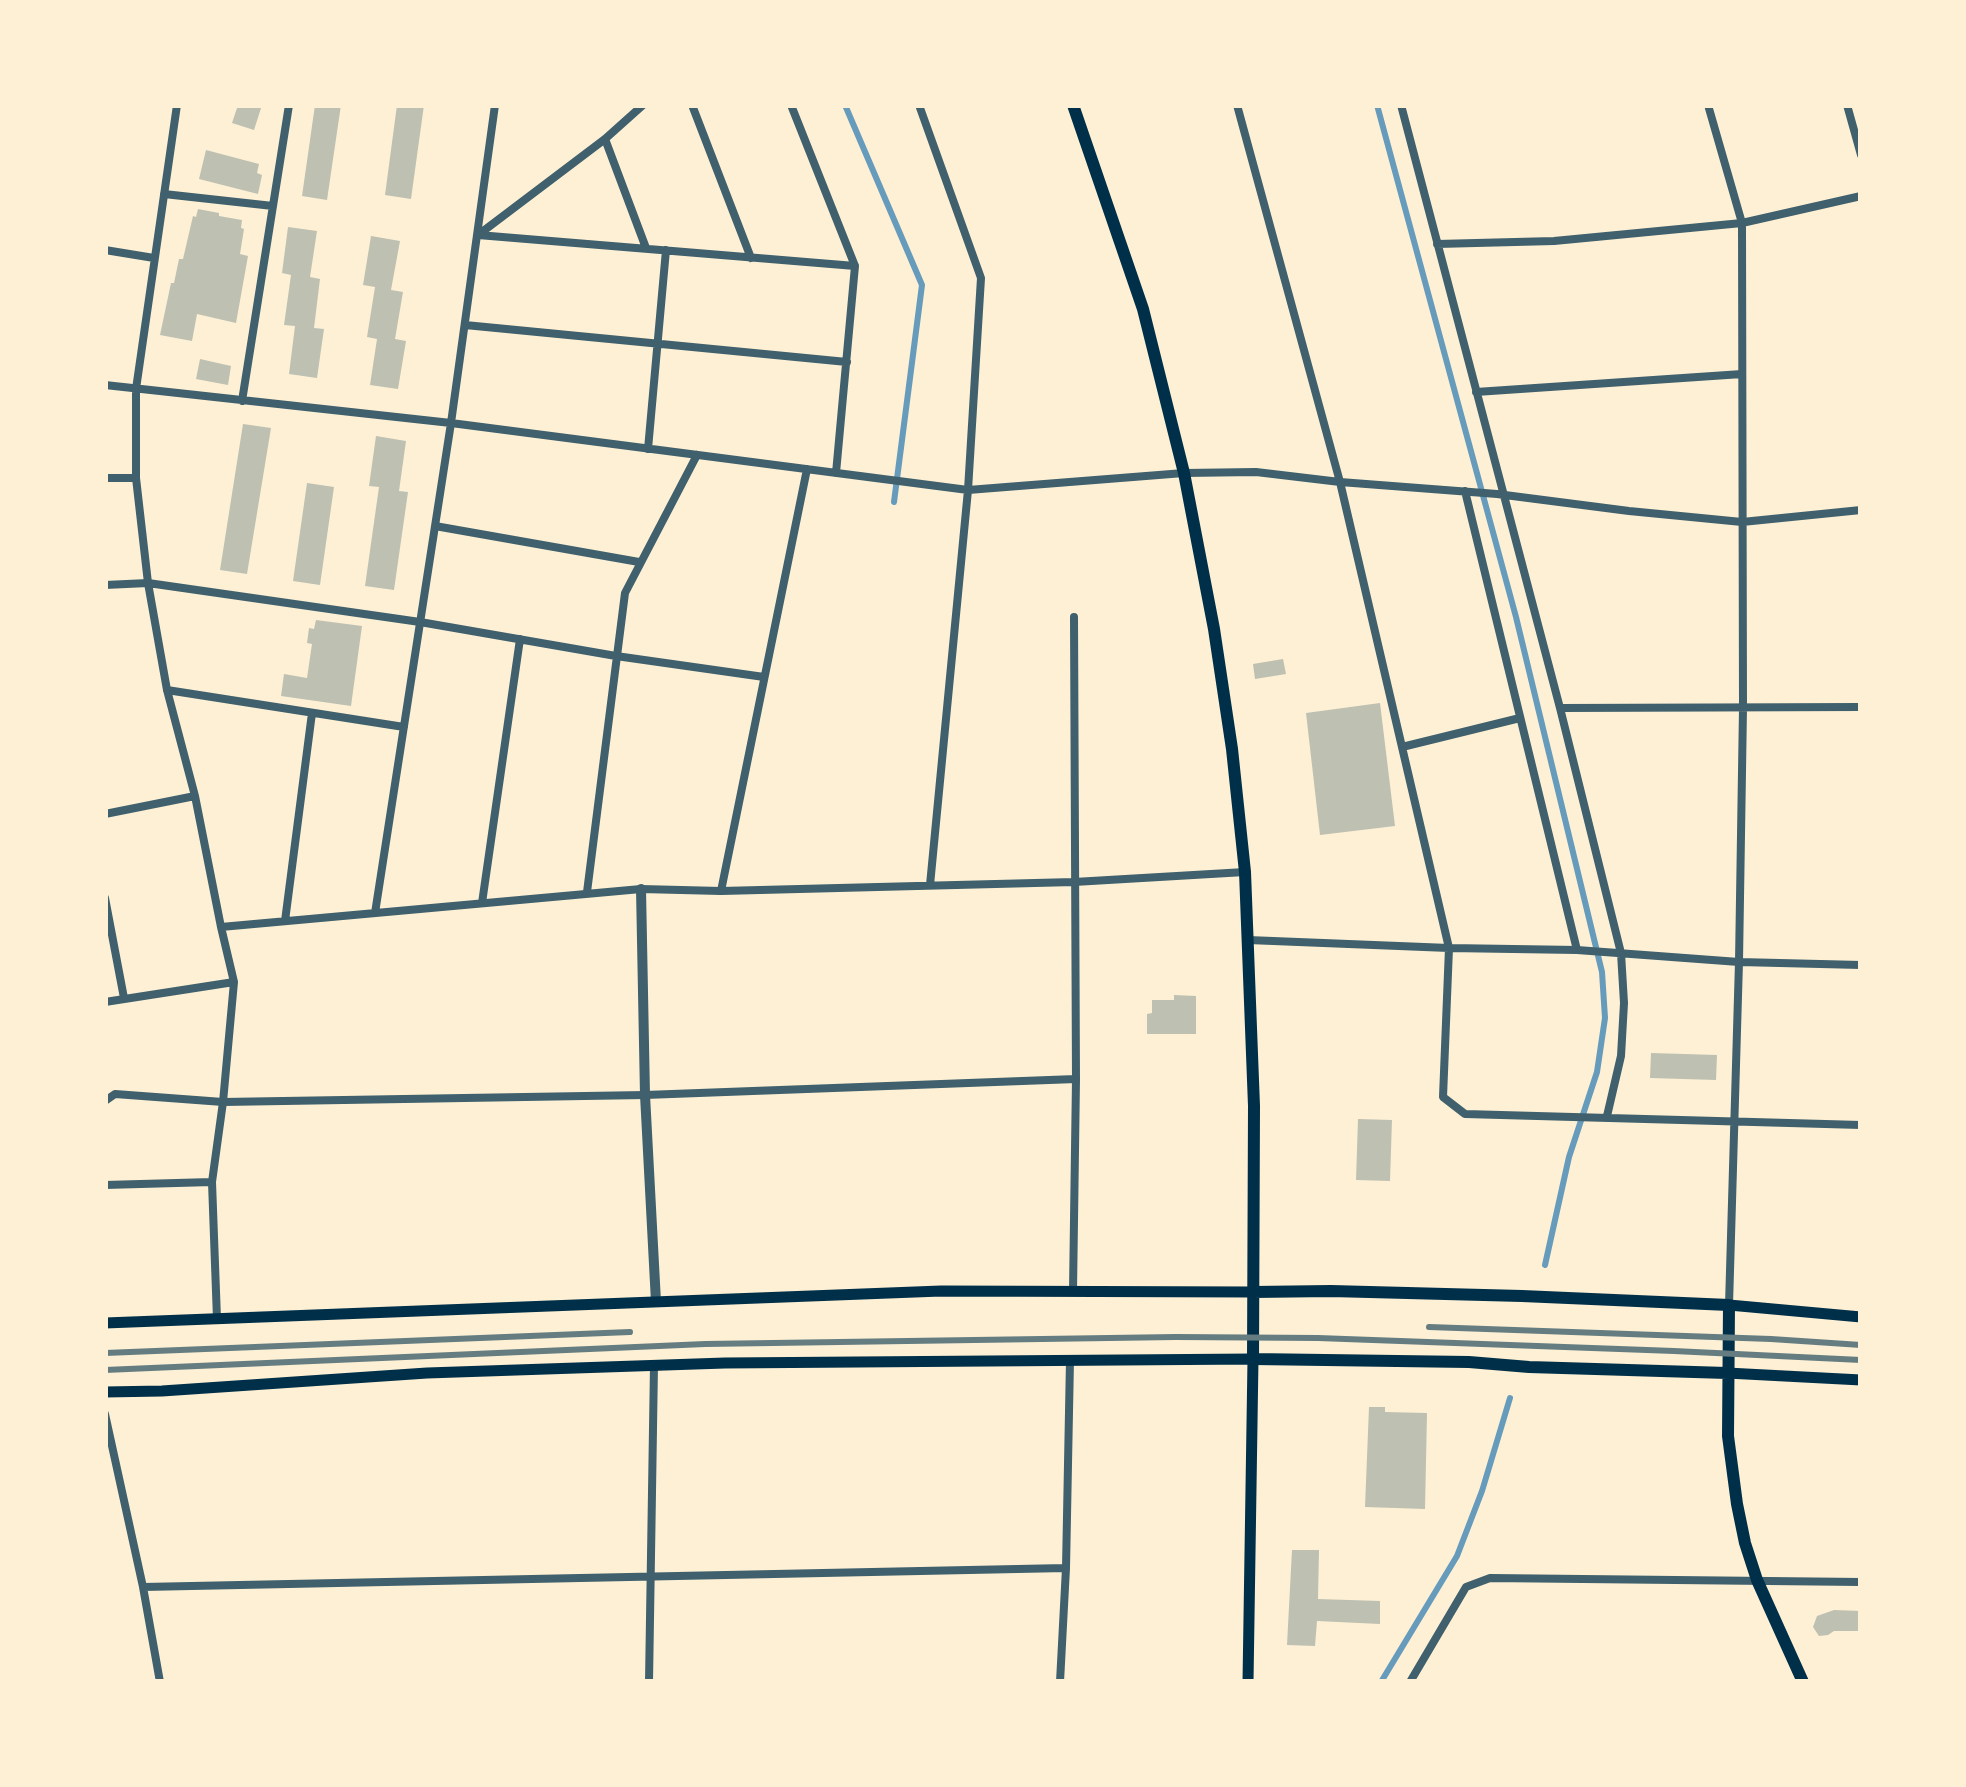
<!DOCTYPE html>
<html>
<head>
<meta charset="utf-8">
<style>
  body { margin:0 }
  #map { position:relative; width:1966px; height:1787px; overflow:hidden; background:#fdf0d5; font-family:"Roboto Serif",serif }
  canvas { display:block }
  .frame { position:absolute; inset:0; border:108px solid #fdf0d5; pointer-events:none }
</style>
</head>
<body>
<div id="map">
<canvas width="1966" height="1787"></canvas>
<div class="frame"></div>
</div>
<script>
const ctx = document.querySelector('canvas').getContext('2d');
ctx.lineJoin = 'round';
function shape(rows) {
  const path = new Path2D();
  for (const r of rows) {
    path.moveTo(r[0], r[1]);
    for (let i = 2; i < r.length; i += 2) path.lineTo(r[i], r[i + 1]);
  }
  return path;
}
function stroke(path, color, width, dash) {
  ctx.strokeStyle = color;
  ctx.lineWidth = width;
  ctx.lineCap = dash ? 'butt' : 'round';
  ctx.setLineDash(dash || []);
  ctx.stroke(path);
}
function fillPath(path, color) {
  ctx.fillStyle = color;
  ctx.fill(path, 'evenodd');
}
stroke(shape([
  [845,105,922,285,894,502],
  [1377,105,1516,617,1602,972,1605,1018,1597,1072,1569,1157,1545,1265],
  [1381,1682,1457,1556,1482,1491,1510,1398]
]), '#669bbc', 6);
fillPath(shape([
  [238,105,262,105,254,130,232,123],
  [315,105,341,105,327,200,302,196],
  [397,105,424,105,411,199,385,195],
  [206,150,259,164,257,173,262,175,258,194,199,179],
  [198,209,219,213,219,216,242,220,241,228,244,229,240,254,248,256,236,323,197,314,192,341,160,335,171,283,174,283,179,259,183,259,193,216,196,217],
  [288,227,317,231,310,277,320,279,314,328,324,329,317,378,289,374,295,326,284,325,291,275,282,273],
  [371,236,400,241,391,290,403,292,395,339,406,341,398,389,370,385,377,339,367,337,375,287,363,285],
  [200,359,231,366,228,385,196,379],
  [243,424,271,428,247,574,220,570],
  [376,436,406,441,399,491,408,492,394,590,365,586,379,487,369,486],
  [307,483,334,487,320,585,293,581],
  [316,620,362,626,351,706,281,696,284,674,307,678,312,644,307,643,309,628,314,629],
  [1283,659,1286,674,1255,679,1253,664],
  [1380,703,1395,826,1320,835,1306,713],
  [1174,995,1196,996,1196,1034,1147,1034,1147,1014,1152,1013,1152,1000,1174,1000],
  [1651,1053,1717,1055,1716,1080,1650,1078],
  [1358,1119,1392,1120,1390,1181,1356,1180],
  [1369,1407,1385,1407,1385,1412,1427,1413,1425,1509,1365,1507],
  [1292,1550,1319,1550,1318,1599,1380,1601,1380,1624,1317,1621,1315,1646,1287,1645],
  [1834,1610,1861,1611,1859,1631,1834,1631,1828,1635,1819,1636,1813,1627,1817,1616]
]), '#bec0b2');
stroke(shape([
  [177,105,136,389,136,478,148,583,167,690,195,796,221,927,234,982,223,1102,212,1182,217,1319],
  [692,105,751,258],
  [791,105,855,266,836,473],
  [919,105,981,278,968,490,930,885],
  [1237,105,1340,482,1449,948,1443,1097,1465,1114,1861,1125],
  [1401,105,1560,708,1621,953,1624,1003,1621,1056,1607,1116],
  [1708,105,1742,223,1743,708,1739,962,1729,1305],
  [1847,105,1861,155],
  [605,139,646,248],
  [164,194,273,206],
  [478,235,855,266],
  [478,235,605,139,643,105],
  [1437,244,1554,241,1742,223,1861,196],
  [105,250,154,258],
  [465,325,847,362],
  [105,385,451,423,968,490,1184,473,1256,472,1340,482,1497,494,1629,511,1742,522,1861,510],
  [1476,392,1742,374],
  [242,401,289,105],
  [648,449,666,250],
  [105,478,136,478],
  [1465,491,1577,950],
  [435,526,639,562],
  [105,585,148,583,420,622,616,656,764,677],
  [167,690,404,727],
  [1560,708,1861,707],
  [1402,747,1520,718],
  [105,814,195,796],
  [721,891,807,469],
  [587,892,625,593,697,455],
  [105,898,124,998],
  [482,903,520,639],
  [375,913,451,423,495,105],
  [285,921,312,713],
  [221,927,641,889,721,891,1074,882,1245,872],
  [1248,940,1449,948,1577,950,1739,962,1861,965],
  [105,1002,234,982],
  [105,1101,115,1094,223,1102,645,1095,1076,1079],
  [105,1185,212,1182],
  [1073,1291,1076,1079,1074,617],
  [105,1414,143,1587,160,1682],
  [143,1587,1066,1568],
  [649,1682,654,1365],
  [1060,1682,1066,1568,1070,1360],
  [1410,1682,1466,1587,1490,1578,1861,1582]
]), '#3f606c', 8);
stroke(shape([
  [641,889,645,1095,656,1302]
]), '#3f606c', 10);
stroke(shape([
  [1729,1305,1861,1317],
  [105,1323,941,1291,1253,1292],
  [1727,1373,1861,1380],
  [105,1392,162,1391,427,1373,725,1363,1253,1359,1248,1682]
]), '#003049', 11);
stroke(shape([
  [1073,105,1143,309,1184,473,1214,629,1232,749,1245,872,1254,1106,1253,1359,1469,1362,1529,1367,1727,1373],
  [1253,1292,1331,1291,1522,1296,1729,1305,1728,1436,1737,1504,1745,1543,1757,1580,1803,1682]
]), '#003049', 12);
stroke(shape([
  [1429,1327,1771,1339,1861,1345],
  [105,1353,630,1332],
  [105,1370,705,1344,1176,1337,1318,1338,1674,1351,1861,1360]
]), '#657d81', 6);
</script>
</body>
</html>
